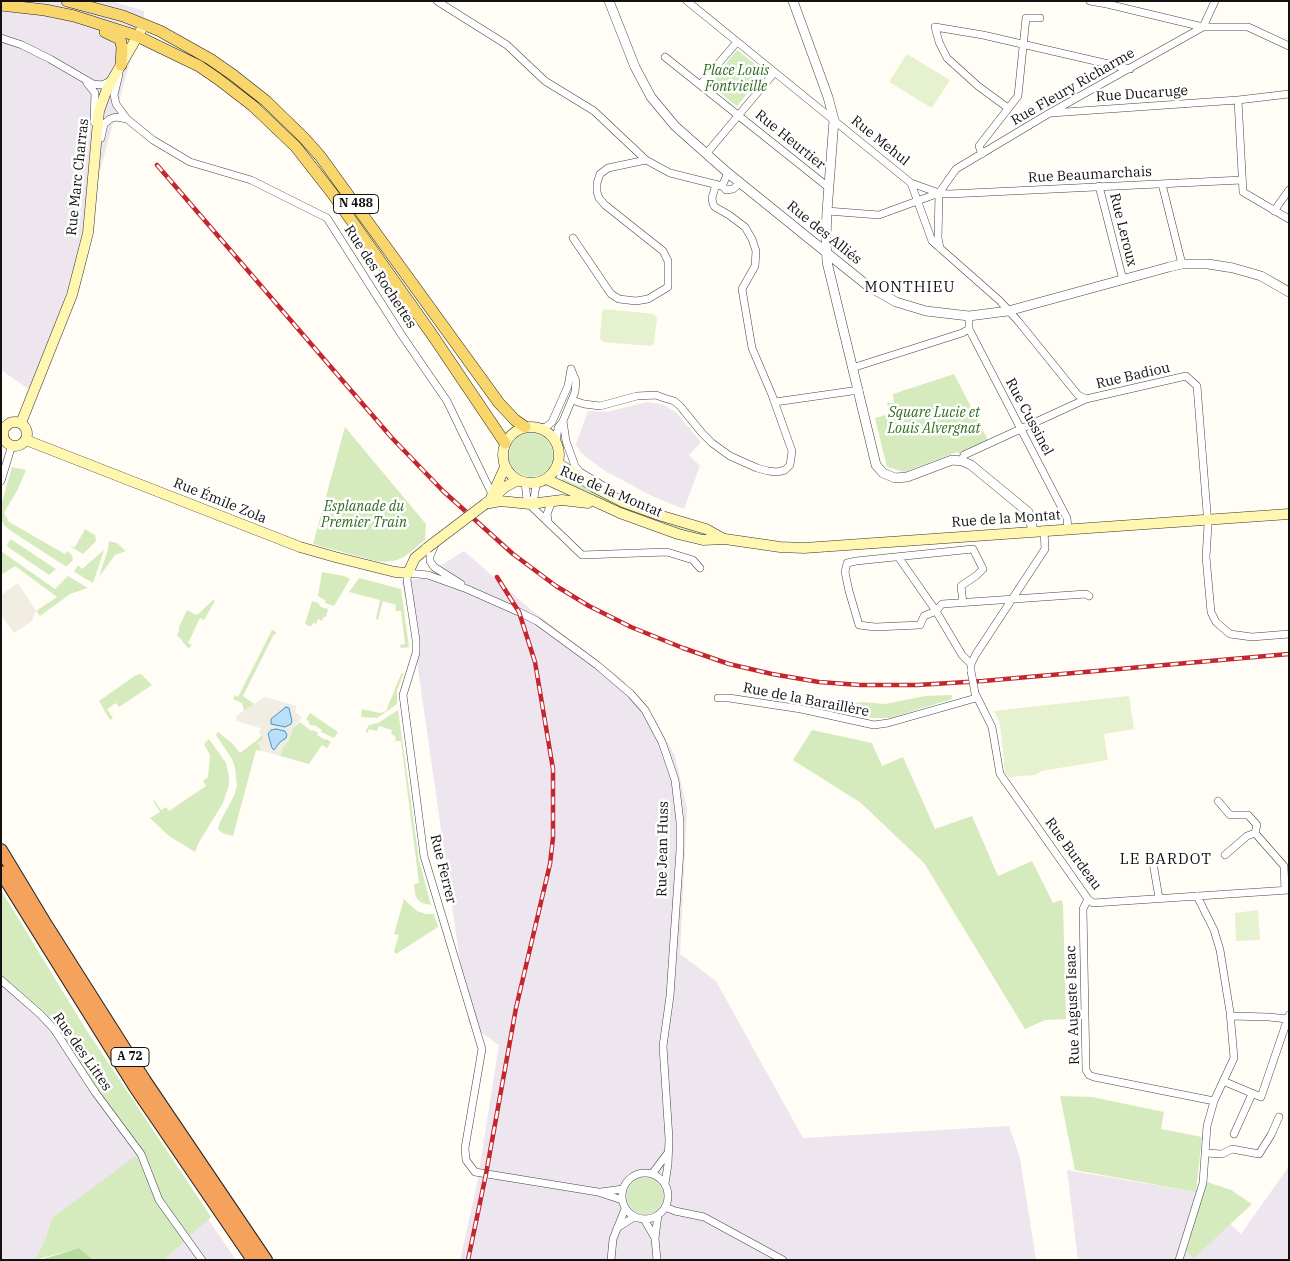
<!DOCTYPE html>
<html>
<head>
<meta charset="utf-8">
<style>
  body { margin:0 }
  #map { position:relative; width:1290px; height:1261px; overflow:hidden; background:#fffdf5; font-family:"IBM Plex Serif",serif }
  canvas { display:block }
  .frame { position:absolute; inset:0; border:2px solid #111; pointer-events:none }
</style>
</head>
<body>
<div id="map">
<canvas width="1290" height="1261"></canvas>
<div class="frame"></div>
</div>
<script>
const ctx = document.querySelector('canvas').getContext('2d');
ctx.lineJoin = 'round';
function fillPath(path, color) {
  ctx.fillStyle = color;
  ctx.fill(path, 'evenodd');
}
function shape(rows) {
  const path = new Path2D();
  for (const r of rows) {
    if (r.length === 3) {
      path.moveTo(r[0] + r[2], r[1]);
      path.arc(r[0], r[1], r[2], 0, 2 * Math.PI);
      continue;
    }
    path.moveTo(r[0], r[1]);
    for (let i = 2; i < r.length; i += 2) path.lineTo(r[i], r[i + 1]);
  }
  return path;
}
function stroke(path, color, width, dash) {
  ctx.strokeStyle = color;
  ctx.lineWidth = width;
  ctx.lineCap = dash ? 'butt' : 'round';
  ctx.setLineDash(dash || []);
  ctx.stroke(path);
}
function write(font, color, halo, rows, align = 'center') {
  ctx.font = font + ' "IBM Plex Serif",serif';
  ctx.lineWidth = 5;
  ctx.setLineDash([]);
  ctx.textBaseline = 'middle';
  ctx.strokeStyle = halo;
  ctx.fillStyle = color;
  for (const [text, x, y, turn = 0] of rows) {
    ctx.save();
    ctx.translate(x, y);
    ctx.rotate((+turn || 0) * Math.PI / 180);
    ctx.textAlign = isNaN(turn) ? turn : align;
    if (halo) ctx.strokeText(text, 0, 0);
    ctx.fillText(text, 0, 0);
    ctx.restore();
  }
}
fillPath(shape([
  [1,1,111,1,144,11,144,25,137,36,51,349,33,392,1,370],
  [647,402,662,404,676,412,701,442,689,455,700,466,684,509,654,497,605,471,581,453,576,444,588,411,606,412],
  [464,551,530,609,621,678,653,716,675,756,687,809,680,954,716,981,803,1138,1009,1126,1020,1158,1036,1260,460,1260,477,1184,499,1045,469,1024,412,627,401,580,419,579],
  [1,976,45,1012,56,1024,86,1074,143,1152,52,1218,45,1240,35,1260,1,1260],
  [1289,1166,1289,1260,1078,1260,1067,1170,1196,1192,1241,1234],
  [208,1219,236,1260,164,1260]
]), '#eee6ef');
fillPath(shape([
  [737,50,765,72,737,106,709,84],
  [954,374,989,442,960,455,957,452,904,472,887,467,875,418,890,414,887,403,894,403,893,394],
  [345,427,426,524,425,540,404,557,397,560,384,562,376,561,313,544],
  [531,455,22],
  [12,467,26,470,18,489,4,513,9,522,65,554,67,551,72,555,73,560,67,566,65,566,11,531,4,525,1,519,1,506],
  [566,474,704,532,704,535,689,533,629,513,561,482],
  [85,529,95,535,96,541,83,554,70,546,75,547],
  [10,540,12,540,56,569,49,575,8,547,7,545],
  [109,541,117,543,126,551,115,555,99,577,108,549],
  [104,550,93,583,74,572,78,565,82,569],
  [1,551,55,589,68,576,88,588,70,594,40,616,36,611,57,597,15,566,1,575],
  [322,572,344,576,350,579,334,606,325,603,326,601,318,596],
  [359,578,401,589,409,647,402,648,400,647,400,645,405,644,401,611,395,611,396,605,383,601,378,620,376,619,380,600,349,592],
  [213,600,215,601,204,620,200,618,188,643,192,645,189,648,188,648,177,635,179,631,179,627,187,610,197,615],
  [312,601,318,603,321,607,328,609,326,617,324,617,322,621,318,619,316,624,313,623,312,626,309,626,305,624],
  [272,630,276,632,276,634,274,634,243,696,254,704,244,711,242,703,233,699,235,695,238,697],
  [404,673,397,690,397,704,377,718,361,717,362,709,380,713,386,711,401,674],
  [141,674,152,685,119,707,116,703,107,709,113,718,110,720,99,701,136,675],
  [952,695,952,699,890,718,873,718,842,712,844,704,862,702,885,704,925,696],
  [398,710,419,860,431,905,422,903,417,899,415,893,414,884,419,883,401,741,395,741,396,737,391,734,392,730,379,726,377,731,369,729,367,734,366,730,369,725,378,723],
  [310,713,338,732,334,738,321,732,322,730,314,725,312,726,309,724,309,722,306,719],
  [300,722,311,731,313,730,318,733,317,735,325,740,326,739,331,742,327,748,322,745,309,764,280,756,282,748,288,742,293,728],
  [812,730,872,743,882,766,903,757,935,829,972,816,998,876,1032,861,1053,903,1061,900,1063,904,1066,1019,1045,1020,1025,1029,924,863,861,803,793,760],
  [218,732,233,744,240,753,256,741,262,735,264,735,260,748,262,751,256,750,233,836,222,833,218,829,220,822,234,796,237,786,235,768,232,759,216,735],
  [209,739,226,763,229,777,229,785,223,803,199,842,195,852,169,836,150,818,160,812,153,801,154,800,161,810,166,807,169,811,206,786,203,781,208,777,210,755,204,744],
  [1,890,85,1028,211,1217,190,1236,168,1208,159,1193,146,1156,86,1074,56,1024,45,1012,1,976],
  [404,899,417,911,426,914,434,914,438,927,396,954,394,951,399,935,394,934],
  [1060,1096,1092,1097,1164,1112,1161,1129,1202,1137,1196,1192,1075,1170],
  [137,1155,155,1199,185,1241,164,1260,93,1260,79,1248,35,1260,45,1240,52,1218],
  [645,1196,18],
  [1207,1182,1231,1190,1252,1204,1194,1258,1185,1250]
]), '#d5ebbd');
fillPath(shape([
  [79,1248,93,1260,40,1260]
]), '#b9dc9c');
fillPath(shape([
  [907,54,950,80,932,108,889,82],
  [605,309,654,314,657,318,654,344,650,346,603,342,600,338,602,312],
  [1129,696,1134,729,1104,734,1108,760,1041,771,1036,775,1009,777,1005,773,1000,724,994,711],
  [1258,910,1260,940,1236,941,1235,913]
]), '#e6f2cf');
fillPath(shape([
  [18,583,36,611,32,621,14,633,1,615,1,595],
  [265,697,297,706,295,712,302,717,293,728,288,742,282,748,280,756,262,751,257,743,263,739,264,736,259,734,260,728,236,721,237,715]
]), '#f1ede2');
const water = shape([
  [286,707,289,708,292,721,291,724,285,727,271,724,271,719,286,707],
  [276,729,285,731,287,735,286,738,280,742,274,750,272,748,268,734,271,730,276,729]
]);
fillPath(water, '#b9e0f7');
stroke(water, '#3f96cf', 1);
const minor = shape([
  [437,1,507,45,545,81,594,111,646,160,670,173,722,186],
  [687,1,911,183,939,193,949,194,1242,180],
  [1090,1,1107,4,1203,27,1248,27,1289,46],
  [1,38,22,45,50,59,93,84,102,85,111,81],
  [665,57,828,187],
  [119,74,114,95,116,104,127,119,153,140,190,162,251,180,327,218,401,334,447,401,492,494],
  [87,83,95,93,94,122],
  [700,85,737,42],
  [1238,100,1289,94],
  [1008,108,978,86,947,58,939,42,935,27,983,35,1130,69],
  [1051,113,1238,100,1243,192,1289,219],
  [101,138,104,124,110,119,116,117,127,119],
  [706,154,774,73],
  [982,154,979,146,1018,96,1026,18,1040,18],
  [728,173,722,186,726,190,733,189,740,183],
  [911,183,932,241,1000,301,1018,321,1078,395,1086,399],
  [1162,184,1182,264],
  [1099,186,1123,280],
  [939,193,956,169,1048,114,1203,27,1215,1],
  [939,193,938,238,940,248],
  [827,211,879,215,939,193],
  [1274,211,1289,190],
  [573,238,611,294,619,299,636,301,648,299,668,287,668,261,663,251,605,205,599,198,597,192,597,183,600,174,608,168,646,160],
  [969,316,969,329,1067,518,1068,529],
  [852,368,962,333,969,329],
  [572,400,584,404,600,406,637,396,656,395,664,398,674,401,680,406,702,433,712,443,730,456,757,468,768,471,777,472,785,470,790,465,792,451,772,395,752,348,742,289,755,266,756,251,752,239,745,227,729,215,715,207,713,204,712,198,716,184],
  [775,402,859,390],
  [563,421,566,441,575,466,580,472,612,491],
  [539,428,546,427,552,422,568,386,571,369],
  [556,442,558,428,563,421,575,392,576,381,571,369],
  [962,461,964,455,1086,399,1186,376,1197,386,1208,525,1206,557,1211,612,1216,622,1230,634,1252,637,1289,634],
  [1,481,12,445],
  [525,482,527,500,532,507,582,555,667,552,693,560,700,568],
  [530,504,534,498,536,486,539,482],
  [548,520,547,514,552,501],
  [436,542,430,556,430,561,434,567,461,584],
  [899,558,936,611,962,655,971,664],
  [963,603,961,586,977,575,983,569,973,549,856,561,847,563,845,572,849,591,859,625,875,627,920,625,924,616,936,611,942,604,1086,594,1089,596],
  [971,671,971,664,976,654,1045,549,1044,530],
  [975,693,992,727,1000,774,1088,899,1093,903,1289,890],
  [718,698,729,698,801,709,874,725,888,723,976,698],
  [1218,801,1230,815,1248,815,1257,825,1255,833,1284,866,1285,890],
  [1225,855,1247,836,1255,833],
  [1152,857,1159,898],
  [1088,899,1083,909,1086,1070,1089,1075,1094,1077,1214,1101],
  [1,980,40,1014,54,1029,95,1092,141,1154,159,1200,202,1260],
  [1230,1016,1269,1017,1287,1019],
  [1223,1081,1261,1097,1289,1015],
  [1234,1134,1252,1094],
  [1205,1153,1222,1154,1232,1149,1259,1154,1271,1135,1279,1117],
  [645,1196,23],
  [652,1174,667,1154],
  [601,1192,623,1189],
  [622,1200,598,1192,475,1172,466,1160,465,1148,482,1049,424,856,403,695,416,653,416,640,407,580,408,573,428,575,467,589,519,612,537,621,597,665,631,694,645,710,662,742,675,780,680,822,680,850,670,996,663,1046,669,1139,668,1164,665,1184],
  [665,1207,675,1211,704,1217,783,1260],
  [644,1219,655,1238],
  [617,1228,634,1217],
  [611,1260,613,1239,625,1209],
  [657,1260,655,1238,658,1215],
  [1179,1260,1203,1183,1207,1126,1214,1101,1234,1058,1230,1012,1220,950,1214,930,1197,896]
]);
const tertiary = shape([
  [609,1,635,67,651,97,675,126,728,173,843,266,868,286,896,302,926,311,969,316,1008,311,1169,267,1182,264,1208,264,1233,268,1261,276,1289,292],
  [793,1,828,97,834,120,827,211,826,238,827,262,876,465,883,473,895,478,907,477,952,460,962,461,971,465,1028,512,1033,530]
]);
const secondary = shape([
  [15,434,12],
  [21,423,72,295,79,268,88,233,99,111,107,89,144,25],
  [531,455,28],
  [26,440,300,547,335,557,395,572,408,573,415,558,427,548],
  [558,463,594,487,623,502,662,516,706,529,724,539],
  [546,479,620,513,678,534,703,540,725,539,780,547,804,548,1289,514],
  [494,497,505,487,518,480],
  [485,504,500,501,530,504,562,500,588,503],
  [485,504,490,500,505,467]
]);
const primary = shape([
  [67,1,123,16,160,31,210,59,233,75,266,101,304,138,320,156,499,403,515,420,525,427],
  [1,5,45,10,74,16,137,36,199,66,218,79,253,106,296,147,332,193,433,336,505,443],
  [105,32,120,39,122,47,121,65]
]);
const motorway = shape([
  [1,850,45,923,145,1081,266,1260],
  [1,872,135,1087,253,1260]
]);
stroke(minor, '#444', 8);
stroke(tertiary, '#444', 10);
stroke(secondary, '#333', 11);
stroke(primary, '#222', 12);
stroke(motorway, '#222', 14);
stroke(minor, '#fff', 7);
stroke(tertiary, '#fff', 9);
stroke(secondary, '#fff6b0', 10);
stroke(primary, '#f9d66b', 11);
stroke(motorway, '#f5a25d', 12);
const rail = shape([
  [157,165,392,438,443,491,513,554,556,586,589,606,631,627,683,648,729,664,772,674,819,682,860,685,917,685,983,681,1289,654],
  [468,1260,486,1174,516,1008,550,864,553,838,553,769,535,662,519,612,497,577]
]);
stroke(rail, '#c4262e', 4.5);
stroke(rail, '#fff', 2.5, [8]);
const minorBridge = shape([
  [971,671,975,693]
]);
const secondaryBridge = shape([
  [427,548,485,504]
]);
stroke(minorBridge, '#444', 8, []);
stroke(secondaryBridge, '#333', 11, []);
stroke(minorBridge, '#fff', 7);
stroke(secondaryBridge, '#fff6b0', 10);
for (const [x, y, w] of [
  [356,204,45],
  [130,1057,38]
]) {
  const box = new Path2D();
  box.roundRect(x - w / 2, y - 9.5, w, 19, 4);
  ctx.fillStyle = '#fff';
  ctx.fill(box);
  stroke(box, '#111', 1);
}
write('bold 12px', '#111', null, [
  ["N 488",356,204],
  ["A 72",130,1057]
]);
write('italic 14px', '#2f6b1f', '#fff', [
  ["Place Louis",736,71],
  ["Fontvieille",736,87],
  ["Square Lucie et",934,413],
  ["Louis Alvergnat",934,429],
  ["Esplanade du",364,507],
  ["Premier Train",364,523]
]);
write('14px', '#111', '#fff', [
  ["Rue Fleury Richarme",1073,87,-30],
  ["Rue Ducaruge",1142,94,-4],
  ["Rue Heurtier",790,140,39],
  ["Rue Mehul",880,141,39],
  ["Rue Beaumarchais",1090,175,-3],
  ["Rue Marc Charras",78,177,-84],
  ["Rue Leroux",1123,230,76],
  ["Rue des Alliés",824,233,39],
  ["Rue des Rochettes",380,277,57],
  ["Rue Badiou",1133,376,-13],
  ["Rue Cussinel",1029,417,62],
  ["Rue de la Montat",611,492,23],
  ["Rue Émile Zola",220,501,22],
  ["Rue de la Montat",1006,519,-4],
  ["Rue de la Baraillère",806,700,11],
  ["Rue Jean Huss",663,849,-89],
  ["Rue Burdeau",1073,854,54],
  ["Rue Ferrer",443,869,76],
  ["Rue Auguste Isaac",1073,1005,-92],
  ["Rue des Littes",82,1052,55]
]);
ctx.letterSpacing = '1px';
write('15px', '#111', '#fff', [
  ["MONTHIEU",910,288],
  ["LE BARDOT",1166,860]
]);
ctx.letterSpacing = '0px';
</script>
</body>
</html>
